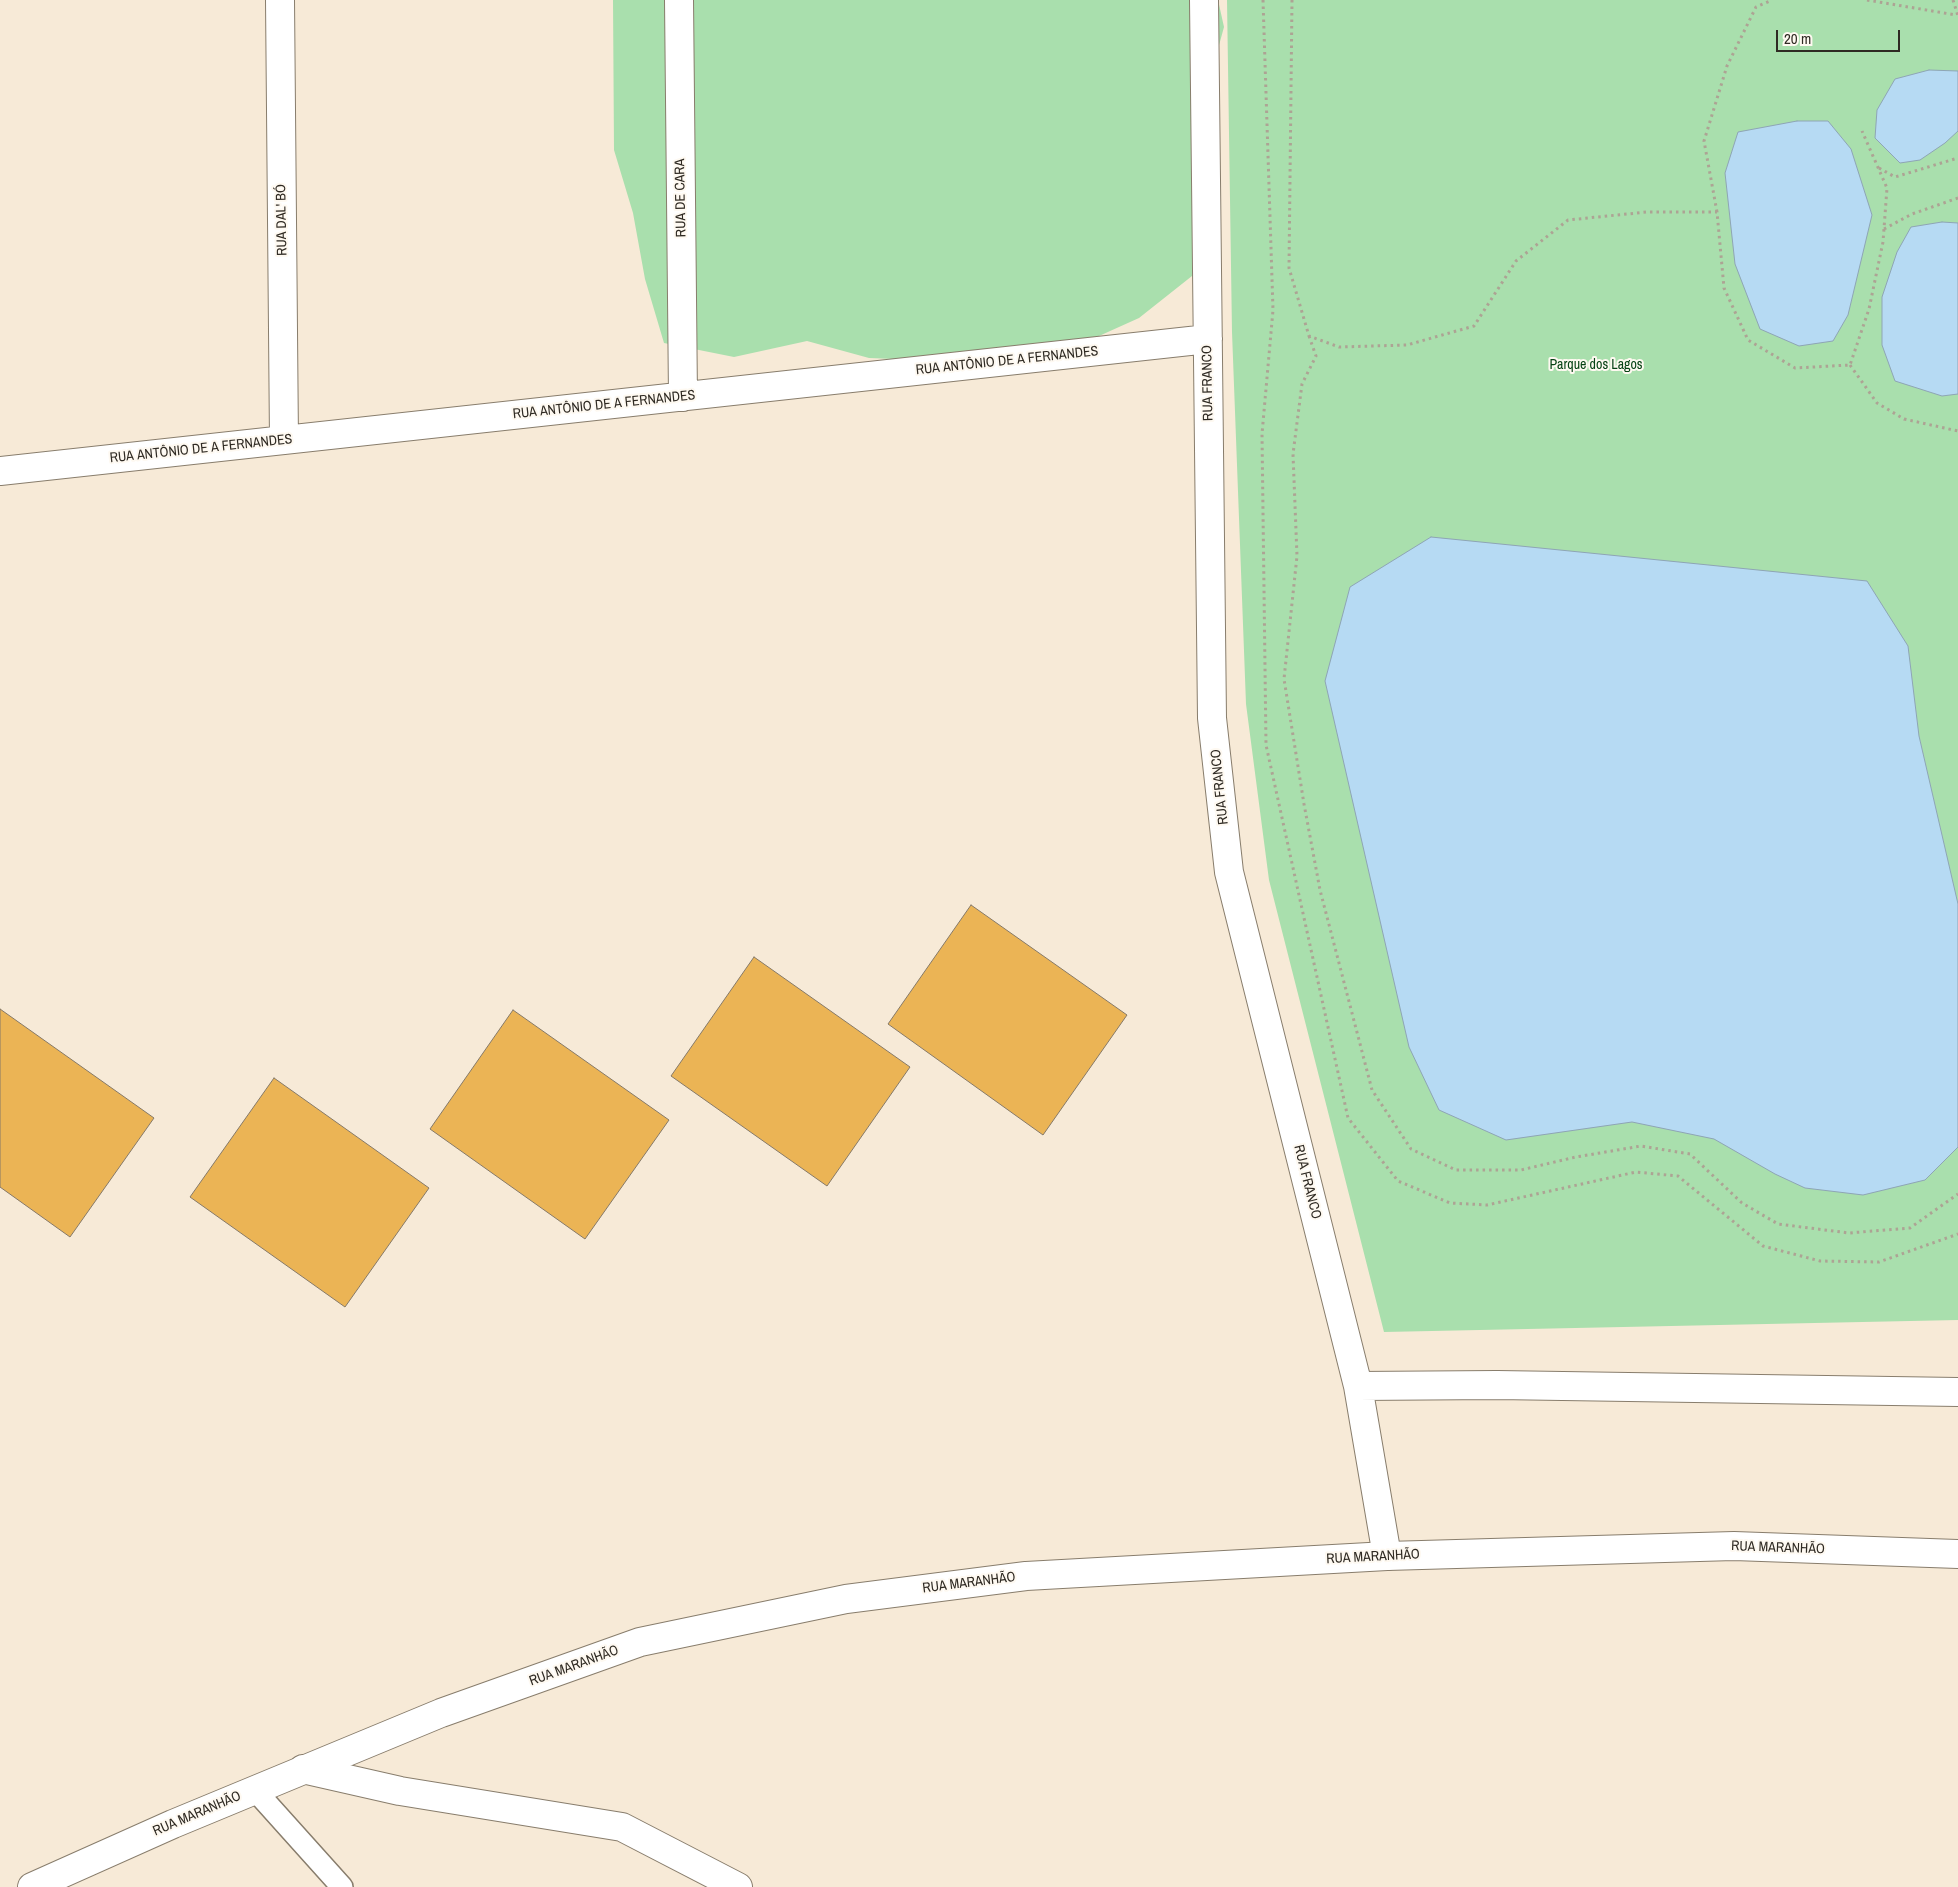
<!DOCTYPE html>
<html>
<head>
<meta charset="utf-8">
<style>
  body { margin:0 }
  #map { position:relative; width:1958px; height:1887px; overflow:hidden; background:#f7ead7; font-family:"Archivo Narrow",sans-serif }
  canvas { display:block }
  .scale { position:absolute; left:1776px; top:30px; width:124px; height:22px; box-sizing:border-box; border:2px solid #2f2a23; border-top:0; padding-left:6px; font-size:15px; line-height:18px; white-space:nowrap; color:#2f2a23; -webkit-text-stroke:4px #fef9f1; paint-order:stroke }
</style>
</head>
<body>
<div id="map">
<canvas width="1958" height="1887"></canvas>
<div class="scale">20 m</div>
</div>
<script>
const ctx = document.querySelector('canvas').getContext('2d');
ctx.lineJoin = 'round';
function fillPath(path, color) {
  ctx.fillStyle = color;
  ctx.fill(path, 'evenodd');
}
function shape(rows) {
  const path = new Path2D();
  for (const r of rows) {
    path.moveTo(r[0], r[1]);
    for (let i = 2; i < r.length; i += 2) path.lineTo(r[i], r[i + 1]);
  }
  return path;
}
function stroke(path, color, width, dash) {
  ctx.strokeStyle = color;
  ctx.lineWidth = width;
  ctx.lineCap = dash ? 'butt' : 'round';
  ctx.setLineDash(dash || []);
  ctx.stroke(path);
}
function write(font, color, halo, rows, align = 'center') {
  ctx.font = font + ' "Archivo Narrow",sans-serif';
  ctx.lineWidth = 4;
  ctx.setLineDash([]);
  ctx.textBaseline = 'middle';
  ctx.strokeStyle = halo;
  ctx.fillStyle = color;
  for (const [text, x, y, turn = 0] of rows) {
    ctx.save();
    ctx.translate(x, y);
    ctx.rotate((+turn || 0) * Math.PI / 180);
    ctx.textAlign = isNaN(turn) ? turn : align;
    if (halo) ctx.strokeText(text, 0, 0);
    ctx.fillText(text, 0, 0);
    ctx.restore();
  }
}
fillPath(shape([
  [613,0,1218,0,1224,27,1207,89,1220,218,1192,276,1139,318,1079,345,943,361,869,358,807,341,734,357,664,343,645,279,633,213,614,150],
  [1227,0,1958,0,1958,1320,1384,1332,1269,880,1246,704,1232,332]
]), '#a9dfad');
const water = shape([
  [1929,70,1958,71,1958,131,1945,143,1920,160,1900,163,1875,138,1877,110,1895,79,1929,70],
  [1797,121,1828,121,1851,149,1872,215,1848,315,1833,341,1799,346,1760,329,1735,264,1725,173,1738,132,1797,121],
  [1942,222,1958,223,1958,394,1942,396,1895,381,1882,345,1882,297,1897,252,1911,227,1942,222],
  [1431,537,1867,581,1908,646,1919,736,1958,904,1958,1147,1925,1180,1863,1195,1805,1188,1775,1174,1714,1139,1632,1122,1506,1140,1439,1110,1409,1047,1325,681,1350,587,1431,537]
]);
fillPath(water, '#b6daf3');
stroke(water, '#8ea5b5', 1);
const building = shape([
  [971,905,1127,1015,1043,1135,888,1024,971,905],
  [754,957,910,1067,827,1186,671,1076,754,957],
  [0,1009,154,1118,70,1237,0,1187,0,1009],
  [513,1010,669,1120,585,1239,430,1129,513,1010],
  [274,1078,429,1188,345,1307,190,1197,274,1078]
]);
fillPath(building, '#ebb455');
stroke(building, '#857968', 1);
const service = shape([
  [254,1789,342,1887]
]);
const minor = shape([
  [280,0,284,440],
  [679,0,683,397],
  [1204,0,1212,718,1229,872,1358,1386,1387,1556],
  [0,471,1208,339],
  [1358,1386,1497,1385,1958,1392],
  [303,1769,400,1791,622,1827,738,1887]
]);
const secondary = shape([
  [32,1887,173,1824,441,1713,640,1642,846,1599,1026,1576,1387,1556,1734,1546,1958,1554]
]);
stroke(service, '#887d6c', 24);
stroke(minor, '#887d6c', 30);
stroke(secondary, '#887d6c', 30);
stroke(shape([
  [1263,0,1273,310,1262,434,1266,745,1348,1118,1398,1181,1450,1203,1487,1205,1636,1172,1678,1176,1763,1246,1820,1261,1879,1262,1958,1234],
  [1292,0,1289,268,1309,336,1339,347,1407,345,1474,326,1516,261,1568,220,1647,212,1717,212,1724,288,1748,340,1795,368,1850,365,1869,309,1883,242,1887,188,1862,131],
  [1867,0,1956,15],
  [1953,0,1958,16],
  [1879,168,1895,177,1958,158],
  [1717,212,1704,141,1727,66,1756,7,1772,0],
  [1884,229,1912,214,1958,198],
  [1309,336,1316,356,1302,384,1293,454,1297,556,1284,679,1304,804,1320,890,1372,1090,1411,1149,1456,1170,1521,1170,1576,1157,1641,1146,1690,1154,1742,1203,1778,1224,1849,1233,1910,1228,1958,1194],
  [1850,365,1877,403,1904,419,1958,431]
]), '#ada394', 3, [2.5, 4]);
stroke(service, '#fff', 21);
stroke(minor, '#fff', 28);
stroke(secondary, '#fff', 28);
write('14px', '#2f2a23', '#fef9f1', [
  ["RUA DE CARA",681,198,-91],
  ["RUA DAL' BÓ",282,220,-91],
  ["RUA ANTÔNIO DE A FERNANDES",1007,361,-6],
  ["RUA FRANCO",1208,383,-91],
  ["RUA ANTÔNIO DE A FERNANDES",604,405,-6],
  ["RUA ANTÔNIO DE A FERNANDES",201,449,-6],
  ["RUA FRANCO",1220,787,-96],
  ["RUA FRANCO",1307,1182,76],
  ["RUA MARANHÃO",1778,1548,2],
  ["RUA MARANHÃO",1373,1557,-3],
  ["RUA MARANHÃO",969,1583,-7],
  ["RUA MARANHÃO",574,1666,-20],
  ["RUA MARANHÃO",197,1814,-23]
]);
write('14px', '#064214', '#fef9f1', [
  ["Parque dos Lagos",1596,365]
]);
</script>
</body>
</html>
